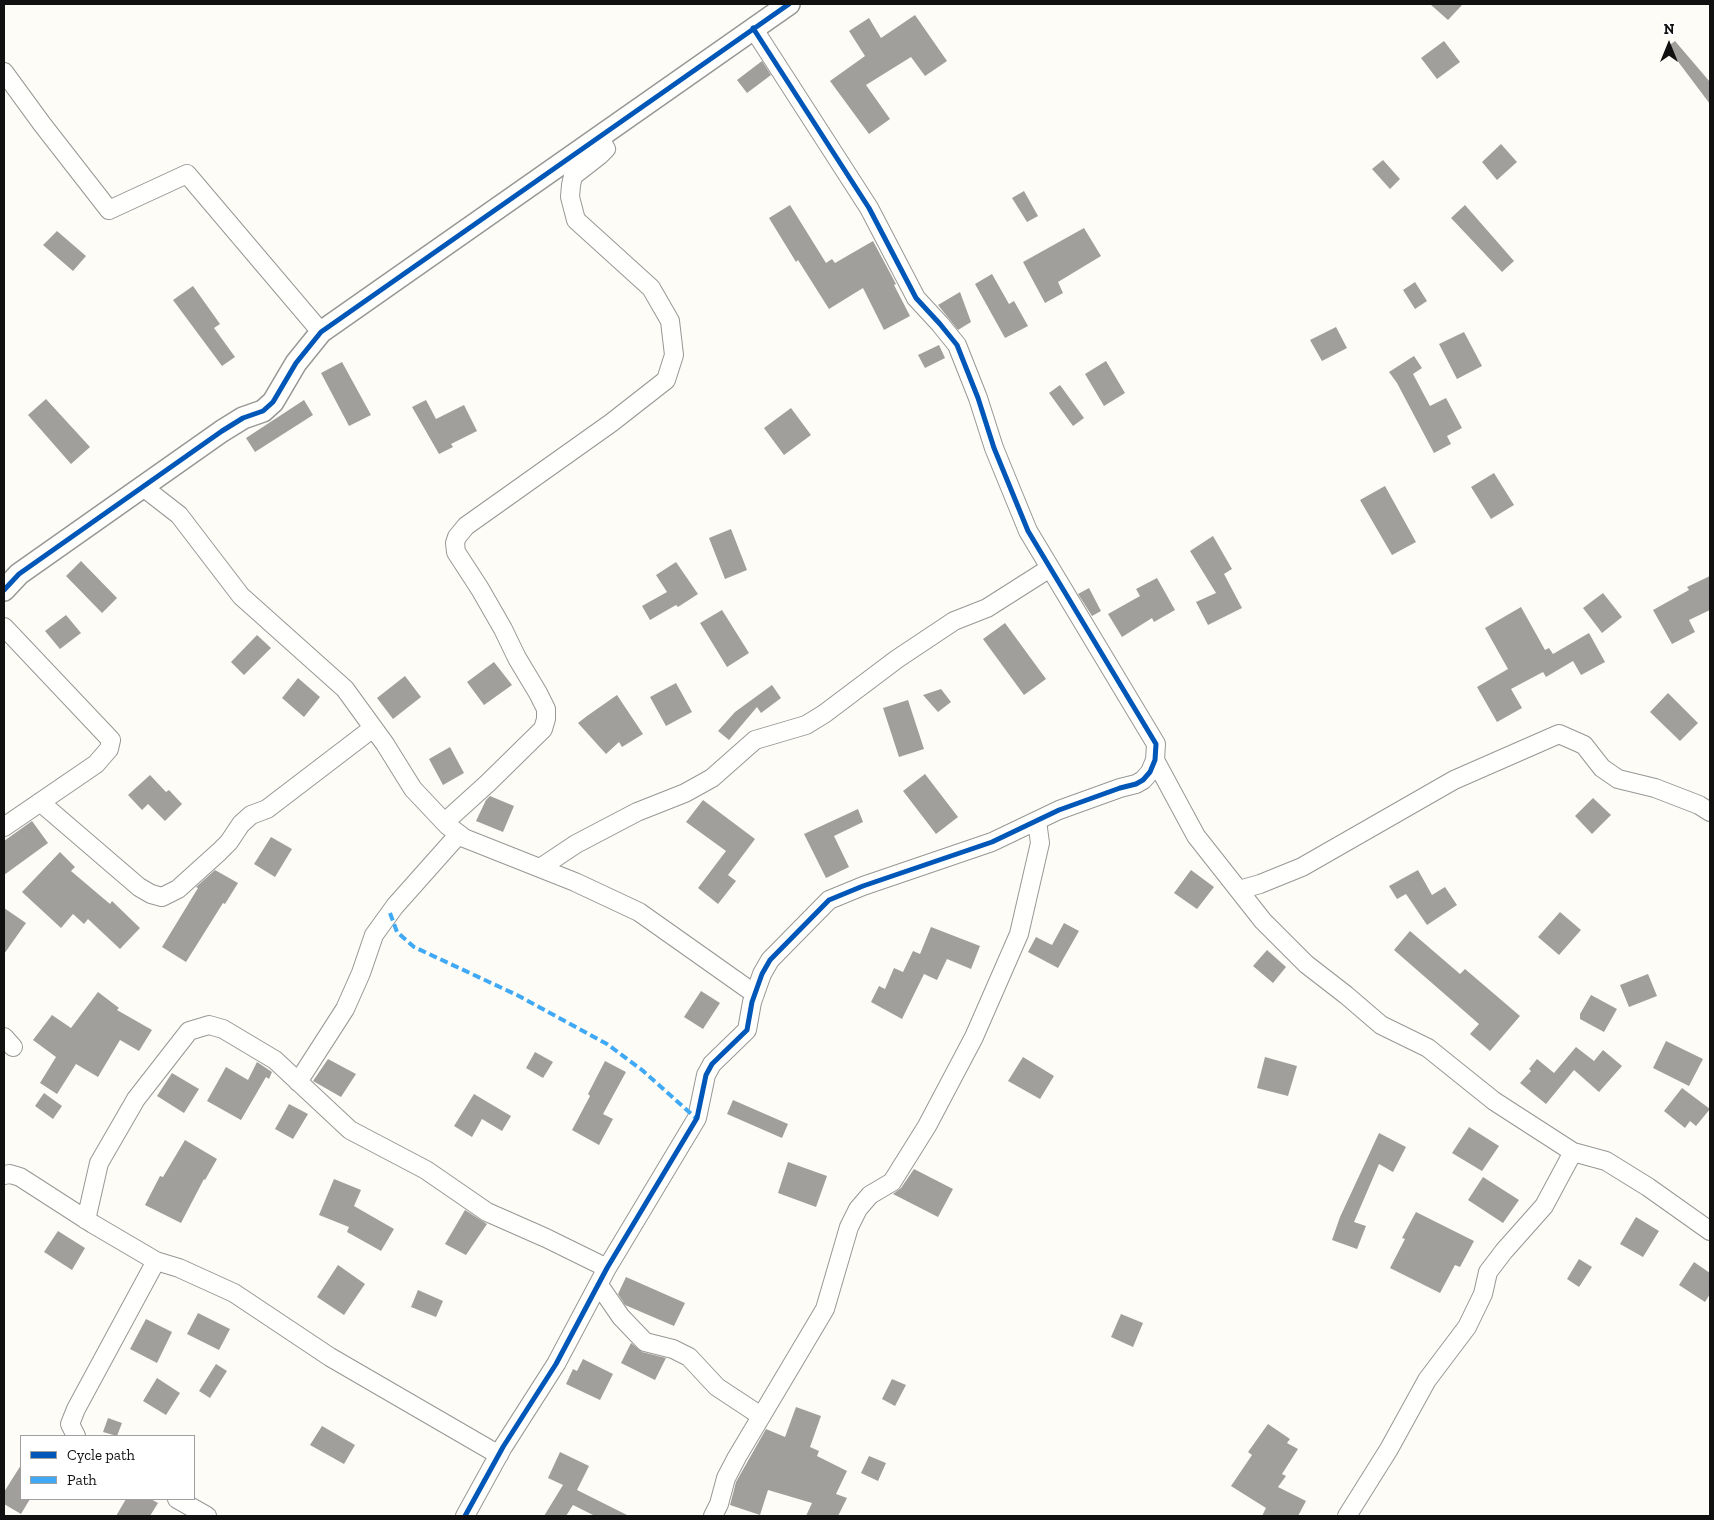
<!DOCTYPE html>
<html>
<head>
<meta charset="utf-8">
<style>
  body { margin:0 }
  #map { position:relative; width:1714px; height:1520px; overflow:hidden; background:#fdfcf7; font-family:"Zilla Slab",serif }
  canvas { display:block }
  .frame { position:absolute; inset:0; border:5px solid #111; pointer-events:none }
  .legend { position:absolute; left:20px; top:1435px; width:175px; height:65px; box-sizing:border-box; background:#fff; border:1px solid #a0a0a0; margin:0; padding:6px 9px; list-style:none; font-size:15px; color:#111 }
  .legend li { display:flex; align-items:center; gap:10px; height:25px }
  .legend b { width:25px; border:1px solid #a0a0a0 }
  .north { position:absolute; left:1644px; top:20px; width:50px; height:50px; -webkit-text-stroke:4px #fff; paint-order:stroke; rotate:0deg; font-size:14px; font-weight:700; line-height:20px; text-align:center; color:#111 }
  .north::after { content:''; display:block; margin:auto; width:18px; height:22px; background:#111; clip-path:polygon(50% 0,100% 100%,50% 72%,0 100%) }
</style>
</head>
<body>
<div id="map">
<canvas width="1714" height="1520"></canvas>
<div class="frame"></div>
<ul class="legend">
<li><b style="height:6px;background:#0057b8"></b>Cycle path</li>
<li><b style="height:6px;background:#3fa9f5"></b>Path</li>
</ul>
<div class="north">N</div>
</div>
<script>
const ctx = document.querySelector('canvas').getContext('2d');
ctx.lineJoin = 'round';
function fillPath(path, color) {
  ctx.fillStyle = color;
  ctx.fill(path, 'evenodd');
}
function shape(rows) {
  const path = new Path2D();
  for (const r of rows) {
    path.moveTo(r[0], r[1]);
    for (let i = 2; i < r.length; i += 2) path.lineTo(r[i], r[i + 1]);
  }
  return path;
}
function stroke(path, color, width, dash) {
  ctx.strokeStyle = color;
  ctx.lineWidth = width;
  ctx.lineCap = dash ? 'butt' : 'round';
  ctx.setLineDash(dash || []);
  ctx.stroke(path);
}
fillPath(shape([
  [1430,4,1463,4,1448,20],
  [915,15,947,61,925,76,911,57,866,85,890,119,869,134,830,81,865,56,849,31,869,18,881,38],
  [1444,41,1460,62,1437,79,1421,58],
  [1675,41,1710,82,1710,104,1667,47],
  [762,61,771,75,747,93,737,80],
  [1501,144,1517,162,1497,180,1482,162],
  [1383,160,1400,179,1390,189,1372,169],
  [1024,191,1038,216,1027,222,1012,198],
  [790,205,826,263,832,259,835,263,873,241,896,284,894,285,910,316,884,330,863,288,829,309,798,260,796,262,769,218],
  [1465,205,1514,261,1502,272,1451,218],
  [1084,228,1101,256,1058,282,1063,293,1045,303,1023,262],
  [57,231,86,256,73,271,43,245],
  [992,274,1009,304,1014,301,1028,326,1005,338,975,284],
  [1415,282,1427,301,1415,309,1403,290],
  [193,286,220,324,214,328,235,357,222,366,173,300],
  [960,292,971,322,958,330,938,305],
  [1336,327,1347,348,1322,361,1310,340],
  [1464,332,1482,366,1457,379,1439,344],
  [939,345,945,358,925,368,918,355],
  [1414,356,1422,368,1413,374,1430,406,1446,398,1462,428,1447,436,1451,444,1434,453,1397,383,1389,372],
  [1106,361,1125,393,1104,406,1085,374],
  [342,362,371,415,349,426,321,373],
  [1060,385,1084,418,1073,426,1049,393],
  [46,399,90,447,71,464,28,415],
  [304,400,313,415,255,452,246,438],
  [426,400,436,419,464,405,477,431,451,444,453,447,439,454,412,407],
  [791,408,811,435,784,455,764,428],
  [1494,473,1514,505,1491,519,1471,487],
  [1385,486,1416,542,1392,555,1360,500],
  [731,529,747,570,725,579,709,538],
  [1213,536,1232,569,1224,574,1242,608,1208,625,1196,602,1216,593,1190,551],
  [81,561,117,598,102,613,66,576],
  [676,562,698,594,678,607,676,605,650,620,642,606,667,592,656,575],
  [1710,576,1710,610,1689,620,1695,632,1672,644,1653,610,1689,590,1687,587],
  [1157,578,1175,610,1154,622,1152,618,1122,637,1108,614,1140,596,1136,589],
  [1089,588,1101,611,1092,616,1078,594],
  [1603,593,1622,617,1602,633,1583,608],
  [1521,607,1545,650,1549,648,1553,654,1589,633,1605,662,1581,675,1573,661,1546,677,1543,672,1511,689,1522,708,1497,722,1477,687,1508,669,1485,628],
  [722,610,749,653,727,667,700,623],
  [66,615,81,633,60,649,45,631],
  [1005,623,1046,679,1024,695,983,639],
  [257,635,271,648,244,675,231,662],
  [494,662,512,685,484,705,467,682],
  [405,676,421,697,393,719,377,698],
  [298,678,320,697,304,717,282,698],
  [676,683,692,712,666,726,650,697],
  [772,685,781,698,761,713,757,707,729,740,718,731,735,712],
  [941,689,951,702,938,712,923,695],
  [1668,693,1698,723,1680,741,1650,712],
  [617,695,643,734,622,747,619,742,606,754,578,723,587,716],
  [908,700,924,749,899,757,883,708],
  [450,747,464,773,443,785,429,759],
  [925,774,958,817,936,834,903,791],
  [150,775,166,792,169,790,182,804,165,821,148,804,142,810,128,795],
  [490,796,514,806,503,832,476,821,486,800],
  [1593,798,1611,815,1592,834,1575,816],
  [703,800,755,839,728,875,736,881,718,904,698,888,726,851,686,822],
  [858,809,863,822,834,836,849,867,826,878,804,834],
  [32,821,48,843,4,875,4,841],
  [271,837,292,849,275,877,254,864],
  [60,852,75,867,71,871,110,904,112,901,140,928,120,949,88,919,84,924,73,914,61,928,22,892],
  [215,870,238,883,225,904,223,903,186,962,162,947,198,888,196,887],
  [1191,870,1214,887,1197,909,1174,893],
  [1418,870,1432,895,1445,887,1457,905,1427,925,1406,894,1397,899,1389,886],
  [4,908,26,923,4,954],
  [1560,912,1581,930,1559,955,1538,937],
  [1064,923,1079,931,1058,968,1028,952,1036,937,1052,945],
  [931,927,980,946,971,969,947,959,937,980,924,974,902,1019,871,1002,879,986,885,989,894,968,903,972,913,951,920,954],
  [1410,931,1460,974,1465,969,1520,1016,1490,1051,1470,1034,1479,1024,1394,950],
  [1267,950,1286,967,1273,983,1253,966],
  [1648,974,1657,996,1629,1007,1620,985],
  [701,991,720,1003,703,1029,684,1017],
  [98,992,119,1008,117,1010,152,1030,139,1051,120,1040,98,1077,76,1064,57,1094,40,1083,56,1057,33,1040,52,1015,71,1028],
  [1591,995,1617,1009,1604,1032,1580,1019,1580,1014],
  [1666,1041,1703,1059,1689,1086,1653,1068],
  [1576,1047,1594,1061,1603,1050,1622,1066,1599,1092,1574,1070,1546,1104,1520,1083,1531,1071,1529,1069,1537,1059,1554,1073],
  [535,1052,553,1062,543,1078,526,1068],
  [1023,1057,1054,1076,1040,1099,1008,1081],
  [1265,1057,1297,1066,1288,1096,1257,1088],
  [328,1059,356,1074,341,1097,313,1081],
  [605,1061,626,1072,603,1114,613,1119,599,1145,572,1130,590,1096,588,1094],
  [257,1062,272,1072,269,1079,266,1077,241,1120,207,1101,226,1067,248,1080],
  [172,1073,199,1089,184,1113,157,1096],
  [1682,1088,1710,1109,1696,1126,1690,1121,1685,1128,1664,1111],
  [44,1093,62,1106,53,1119,35,1106],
  [474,1094,511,1116,502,1131,482,1119,472,1137,454,1126],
  [733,1100,788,1124,782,1138,727,1114],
  [289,1104,308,1114,293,1139,275,1129],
  [1469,1127,1499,1146,1482,1171,1452,1153],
  [1379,1133,1406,1147,1393,1172,1379,1164,1354,1222,1366,1226,1357,1249,1332,1240,1340,1217],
  [185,1140,217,1159,205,1180,204,1179,181,1223,145,1205,160,1176,163,1177],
  [788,1162,827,1176,816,1207,778,1193],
  [914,1169,953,1189,938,1217,893,1194,901,1188],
  [1483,1177,1519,1200,1503,1223,1468,1200],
  [334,1179,361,1190,354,1206,394,1229,381,1251,347,1232,349,1227,319,1215],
  [465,1210,487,1224,466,1255,445,1244],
  [1416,1212,1474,1241,1460,1267,1455,1265,1440,1293,1390,1268,1405,1239,1402,1238],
  [1636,1217,1659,1231,1643,1257,1620,1244],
  [58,1231,85,1248,72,1270,44,1252],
  [1579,1259,1592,1267,1579,1287,1567,1279],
  [1694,1262,1710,1273,1710,1294,1705,1302,1679,1285],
  [338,1265,365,1284,344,1315,317,1297],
  [626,1277,685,1303,674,1326,625,1305,618,1294],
  [418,1290,443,1301,436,1317,411,1307],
  [198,1313,230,1329,219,1350,187,1334],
  [1121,1314,1143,1323,1133,1347,1111,1337],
  [146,1319,172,1332,157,1363,130,1349],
  [631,1343,642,1352,666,1358,655,1380,621,1363],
  [583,1359,613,1374,600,1400,566,1384,573,1369,577,1371],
  [216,1364,227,1371,210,1398,199,1391],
  [157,1378,180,1393,166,1415,143,1401],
  [892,1379,906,1385,895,1406,882,1399],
  [796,1407,821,1416,810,1447,819,1451,817,1456,847,1471,836,1494,847,1498,838,1516,806,1516,812,1503,768,1490,760,1515,730,1505,736,1482,766,1429,785,1437],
  [108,1418,122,1423,117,1436,103,1432],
  [1268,1424,1290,1439,1287,1443,1298,1449,1282,1474,1286,1476,1278,1487,1306,1501,1298,1516,1262,1516,1266,1508,1231,1486,1252,1455,1248,1452],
  [322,1426,355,1445,344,1464,310,1445],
  [560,1452,589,1466,577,1490,629,1516,595,1516,573,1505,566,1516,544,1516,563,1485,548,1478],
  [869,1456,886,1463,878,1481,861,1473],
  [21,1465,21,1499,30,1499,21,1514,4,1504,4,1492],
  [126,1499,151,1499,158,1503,150,1516,116,1516]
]), '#a19f9c');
const minor = shape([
  [4,72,42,124,109,210,187,174,321,332],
  [143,487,179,515,241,596,345,689,385,744,413,789,447,825,464,838,575,882,639,912,755,994],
  [4,627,111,740,109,749,96,764,4,827],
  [1155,760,1196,836,1263,921,1306,964,1346,995,1381,1025,1428,1048,1494,1101,1573,1152,1606,1161,1648,1187,1710,1231],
  [40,802,139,887,151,894,162,897,178,889,219,852,229,842,241,824,251,815,267,809,373,728],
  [445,822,488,783,543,729,546,719,546,709,538,693,517,658,503,629,480,589,456,552,455,543,457,537,466,526,611,423,666,380,674,355,670,321,651,288,576,220,570,197,571,185,573,176,600,155,606,149,599,136],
  [540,868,576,844,637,812,685,793,712,778,755,740,806,725,824,714,897,659,954,621,987,608,1050,568],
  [1239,890,1260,884,1302,867,1454,780,1559,734,1584,745,1602,768,1618,779,1655,788,1699,805,1710,812],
  [4,1037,13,1047],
  [298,1082,345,1009,361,973,374,935,395,906,459,834],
  [4,1175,10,1174,20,1177,93,1224,156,1261],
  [86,1220,99,1163,136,1099,189,1031,209,1025,223,1029,275,1060,350,1130,426,1170,487,1212,546,1238,607,1268],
  [599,1285,621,1317,645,1342,673,1349,689,1357,717,1387,761,1416],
  [76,1436,70,1424,76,1409,156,1261,179,1268,234,1293,330,1357,499,1455],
  [177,1499,207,1516],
  [465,1516,503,1447,556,1364,607,1268,697,1118,706,1075,712,1064,747,1030,752,1002,762,974,770,960,829,900,863,886,992,842,1059,810,1120,788,1136,784,1143,780,1150,772,1155,760,1156,744,1028,531,994,448,978,398,957,345,940,324,916,298,869,208,753,28],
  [713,1516,719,1504,726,1478,737,1457,825,1309,849,1227,858,1209,870,1195,892,1182,927,1126,974,1037,1019,934,1040,843,1037,821],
  [1347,1516,1389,1449,1427,1380,1467,1327,1483,1294,1488,1272,1504,1251,1544,1206,1573,1152]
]);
const tertiary = shape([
  [4,590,19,574,222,431,243,418,263,411,273,402,296,363,321,332,789,4]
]);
stroke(minor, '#979795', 20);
stroke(tertiary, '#979795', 24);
stroke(minor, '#fffffe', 18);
stroke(tertiary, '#fffffe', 21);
stroke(shape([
  [390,913,397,932,414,947,517,995,607,1044,642,1070,697,1119]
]), '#3fa9f5', 4, [8, 4]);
stroke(shape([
  [4,590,19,574,222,431,243,418,263,411,273,402,296,363,321,332,789,4],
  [465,1516,503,1447,556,1364,607,1268,697,1118,706,1075,712,1064,747,1030,752,1002,762,974,770,960,829,900,863,886,992,842,1059,810,1120,788,1136,784,1143,780,1150,772,1155,760,1156,744,1028,531,994,448,978,398,957,345,940,324,916,298,869,208,753,28]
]), '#0057b8', 5);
</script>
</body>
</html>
